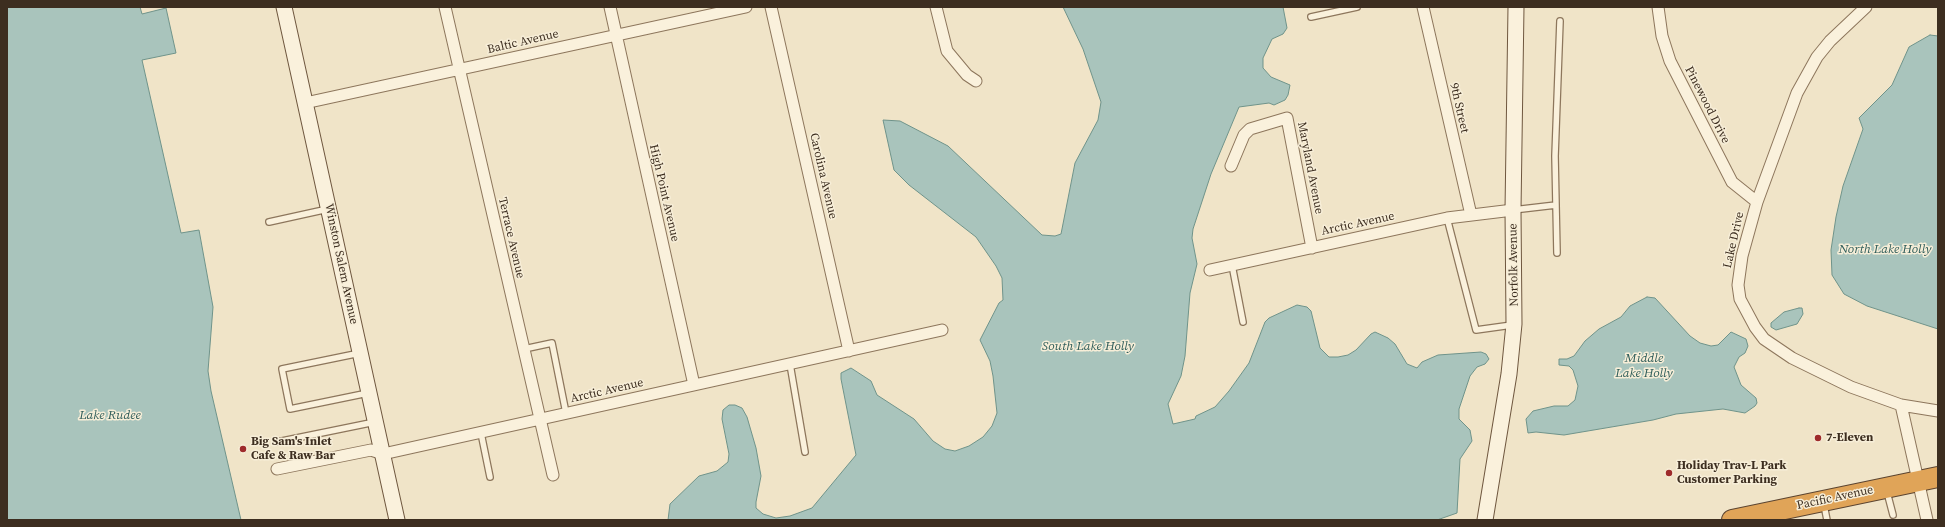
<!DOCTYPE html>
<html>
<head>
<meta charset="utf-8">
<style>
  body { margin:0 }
  #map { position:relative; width:1945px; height:527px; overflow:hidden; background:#f0e4c8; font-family:"Source Serif 4",serif }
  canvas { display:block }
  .frame { position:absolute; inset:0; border:8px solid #3d2e20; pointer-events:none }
</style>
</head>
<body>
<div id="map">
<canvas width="1945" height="527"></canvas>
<div class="frame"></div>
</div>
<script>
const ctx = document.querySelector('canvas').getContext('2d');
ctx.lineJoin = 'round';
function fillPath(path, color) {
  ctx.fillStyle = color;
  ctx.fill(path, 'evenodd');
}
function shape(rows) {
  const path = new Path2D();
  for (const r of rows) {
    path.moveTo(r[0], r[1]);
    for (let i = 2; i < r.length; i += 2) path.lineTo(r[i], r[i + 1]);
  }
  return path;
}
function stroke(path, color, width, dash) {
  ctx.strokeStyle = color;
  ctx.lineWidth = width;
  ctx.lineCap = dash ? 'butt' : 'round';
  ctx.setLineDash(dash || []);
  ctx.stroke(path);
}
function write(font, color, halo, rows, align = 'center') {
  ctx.font = font + ' "Source Serif 4",serif';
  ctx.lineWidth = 3;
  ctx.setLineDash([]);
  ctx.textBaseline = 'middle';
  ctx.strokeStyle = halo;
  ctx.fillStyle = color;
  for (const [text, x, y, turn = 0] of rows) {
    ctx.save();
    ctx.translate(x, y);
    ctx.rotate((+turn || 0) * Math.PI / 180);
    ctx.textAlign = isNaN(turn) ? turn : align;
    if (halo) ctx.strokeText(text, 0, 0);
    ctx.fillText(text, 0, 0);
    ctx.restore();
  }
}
const water = shape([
  [7,7,140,7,142,14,166,8,176,53,142,60,181,233,199,230,213,307,208,371,211,391,241,520,7,520,7,7],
  [1063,7,1283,7,1287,28,1283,34,1272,39,1263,58,1263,68,1271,77,1290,85,1288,95,1285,100,1274,105,1269,103,1239,107,1211,174,1193,229,1192,238,1197,264,1190,293,1185,356,1181,376,1168,404,1173,424,1195,419,1196,416,1215,407,1229,391,1249,363,1265,322,1269,318,1297,305,1307,307,1311,311,1320,348,1329,357,1338,357,1348,355,1356,350,1371,334,1375,332,1388,338,1395,344,1407,364,1417,368,1422,362,1438,355,1481,352,1486,354,1489,359,1485,364,1477,367,1470,376,1459,409,1459,419,1470,430,1472,441,1460,459,1457,513,1437,520,668,520,670,504,699,476,717,471,728,462,729,454,722,419,723,410,729,405,735,405,742,408,747,417,756,448,761,476,756,502,756,508,763,514,776,518,790,516,812,508,856,455,841,379,841,373,851,368,871,381,877,395,914,419,933,441,945,449,955,451,969,446,983,437,992,426,997,413,993,376,990,361,980,340,999,303,1003,300,1002,278,996,266,976,237,909,185,894,170,883,120,900,121,948,146,1042,235,1055,236,1061,234,1075,163,1098,120,1101,102,1083,49,1063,7],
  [1930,35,1938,36,1938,329,1867,306,1844,294,1832,275,1831,250,1836,217,1843,186,1863,129,1859,118,1892,85,1909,47,1930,35],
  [1647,297,1655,298,1690,336,1700,343,1711,346,1718,345,1731,332,1746,339,1748,346,1745,353,1739,357,1734,367,1741,385,1756,398,1757,403,1755,406,1745,413,1723,409,1676,414,1653,420,1564,435,1536,432,1528,433,1526,419,1533,411,1554,406,1568,406,1575,400,1578,386,1573,370,1569,366,1559,365,1559,359,1567,359,1574,356,1585,341,1599,329,1621,317,1630,306,1647,297],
  [1799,308,1802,308,1803,314,1797,324,1776,330,1771,327,1771,323,1784,312,1799,308]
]);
fillPath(water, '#a9c4bc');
stroke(water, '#6f938a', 1);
const lane = shape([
  [1311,17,1357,7],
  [1556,205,1557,253],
  [1513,210,1556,205,1555,156,1560,21],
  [1447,218,1476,330,1512,325],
  [269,222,328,209],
  [1232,265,1243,322],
  [524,349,552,343,566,413],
  [360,353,282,369,290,409,368,393],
  [790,364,805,452],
  [481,433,490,477],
  [277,442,375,422],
  [1887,492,1893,515],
  [1824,505,1827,520]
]);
const street = shape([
  [445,7,553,475],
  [610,7,694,385],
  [771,7,849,351],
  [936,7,947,51,967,75,976,81],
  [1423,7,1471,215],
  [1658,7,1662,36,1670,61,1732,182,1757,202],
  [1866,7,1830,41,1817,57,1797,93,1757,202,1742,256,1738,285,1740,299,1755,327,1764,339,1792,358,1851,387,1901,405,1938,411],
  [305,103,746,7],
  [1231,166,1244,135,1250,129,1287,118,1312,248],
  [1210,270,1447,218,1513,210],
  [1901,405,1927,520],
  [277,469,371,450,383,454,942,330]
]);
const secondary = shape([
  [284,7,397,520],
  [1485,520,1509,374,1514,324,1513,210,1516,7]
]);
const highway = shape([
  [1732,520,1938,477]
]);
stroke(lane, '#8d765c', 8);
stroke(street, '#8d765c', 13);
stroke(secondary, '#6f573f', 17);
stroke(highway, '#5b4430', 22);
stroke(lane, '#faf1dc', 5.5);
stroke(street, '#faf1dc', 11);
stroke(secondary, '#faf1dc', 15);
stroke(highway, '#e0a458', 20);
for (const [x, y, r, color] of [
  [1818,438,4,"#9e2a2b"],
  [243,449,4,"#9e2a2b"],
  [1669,473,4,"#9e2a2b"]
]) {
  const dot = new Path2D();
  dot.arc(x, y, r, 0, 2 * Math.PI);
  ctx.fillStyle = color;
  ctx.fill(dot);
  stroke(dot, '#f7eed8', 1.5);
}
write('12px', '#3d2e20', '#f7eed8', [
  ["Baltic Avenue",523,42,-13],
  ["Pinewood Drive",1707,105,63],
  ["9th Street",1459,108,77],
  ["Maryland Avenue",1310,168,79],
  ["Carolina Avenue",823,176,77],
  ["High Point Avenue",664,193,77],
  ["Arctic Avenue",1358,224,-12],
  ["Terrace Avenue",511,238,77],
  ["Lake Drive",1734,240,-77],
  ["Winston Salem Avenue",341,264,78],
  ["Norfolk Avenue",1514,265,-91],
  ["Arctic Avenue",607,391,-13],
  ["Pacific Avenue",1835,498,-12]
]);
write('bold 12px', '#3d2e20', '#f7eed8', [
  ["7-Eleven",1826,438],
  ["Big Sam's Inlet",251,442],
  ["Cafe & Raw Bar",251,456],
  ["Holiday Trav-L Park",1677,466],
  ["Customer Parking",1677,480]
], 'left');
write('italic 13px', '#2f5d5a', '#f7eed8', [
  ["North Lake Holly",1885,250],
  ["South Lake Holly",1088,347],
  ["Middle",1644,359],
  ["Lake Holly",1644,374],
  ["Lake Rudee",110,416]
]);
</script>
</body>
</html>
